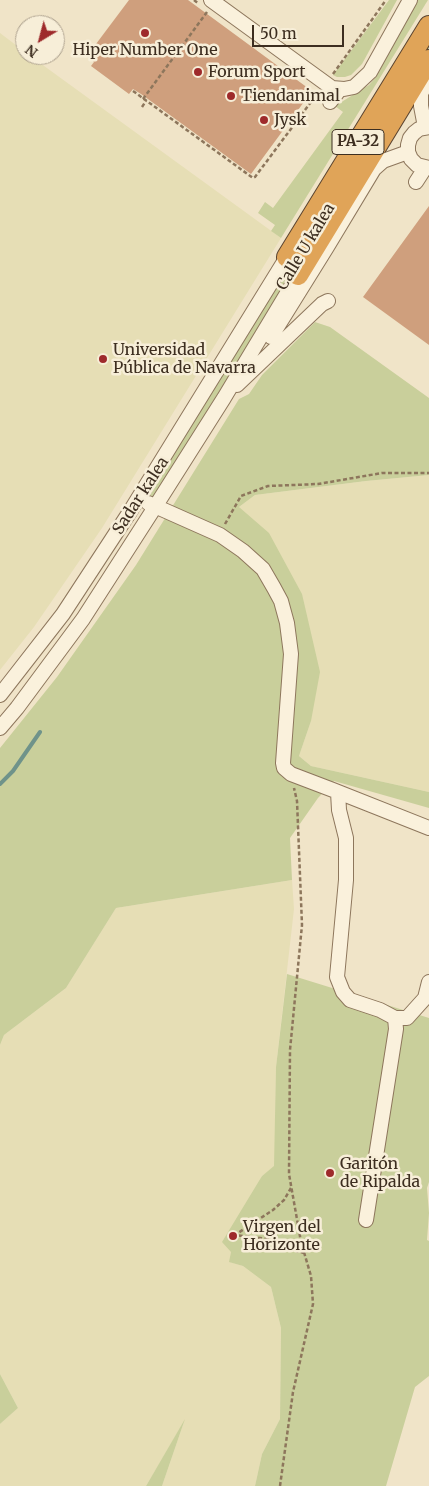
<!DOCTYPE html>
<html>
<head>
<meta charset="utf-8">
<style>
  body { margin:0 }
  #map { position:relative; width:429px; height:1486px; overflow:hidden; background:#f0e4c8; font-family:Merriweather,serif }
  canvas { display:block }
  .north { position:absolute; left:15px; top:15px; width:50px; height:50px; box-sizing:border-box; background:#f7eed8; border:1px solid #ada18e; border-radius:50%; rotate:217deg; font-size:14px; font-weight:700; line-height:20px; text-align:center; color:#3d2e20 }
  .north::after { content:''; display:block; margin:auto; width:18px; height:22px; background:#9e2a2b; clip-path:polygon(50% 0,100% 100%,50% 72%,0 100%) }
  .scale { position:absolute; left:252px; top:25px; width:92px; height:22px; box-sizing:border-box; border:2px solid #3d2e20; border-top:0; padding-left:6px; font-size:15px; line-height:18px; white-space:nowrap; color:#3d2e20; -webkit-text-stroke:4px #f7eed8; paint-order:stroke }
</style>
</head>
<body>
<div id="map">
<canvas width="429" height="1486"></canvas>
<div class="north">N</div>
<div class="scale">50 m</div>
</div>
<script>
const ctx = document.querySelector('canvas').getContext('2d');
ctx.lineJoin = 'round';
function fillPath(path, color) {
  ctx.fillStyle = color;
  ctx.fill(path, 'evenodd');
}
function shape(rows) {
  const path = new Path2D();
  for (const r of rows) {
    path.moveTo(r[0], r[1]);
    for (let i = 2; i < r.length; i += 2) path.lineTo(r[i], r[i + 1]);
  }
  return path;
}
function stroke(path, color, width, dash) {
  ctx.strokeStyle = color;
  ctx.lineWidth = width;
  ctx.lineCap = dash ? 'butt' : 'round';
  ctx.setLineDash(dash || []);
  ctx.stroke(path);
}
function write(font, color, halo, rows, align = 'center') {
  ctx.font = font + ' Merriweather,serif';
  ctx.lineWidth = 5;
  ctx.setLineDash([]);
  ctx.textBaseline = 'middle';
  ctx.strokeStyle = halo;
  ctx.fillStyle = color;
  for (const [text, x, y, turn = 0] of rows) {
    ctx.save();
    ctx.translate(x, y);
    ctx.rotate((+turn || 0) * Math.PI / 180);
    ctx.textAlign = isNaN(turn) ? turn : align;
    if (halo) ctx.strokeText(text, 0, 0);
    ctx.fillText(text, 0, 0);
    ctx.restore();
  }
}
fillPath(shape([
  [0,33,25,52,25,55,29,55,281,238,102,528,34,627,0,670],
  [429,475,429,792,311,766,299,756,311,721,239,507,255,495,366,481],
  [292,880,294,909,276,1067,275,1167,262,1176,231,1252,230,1262,243,1266,271,1287,281,1328,280,1419,262,1454,255,1486,162,1486,184,1422,146,1486,0,1486,0,1424,18,1408,0,1374,0,1045,4,1035,66,988,116,908]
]), '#e6deb5');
fillPath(shape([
  [389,0,397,0,362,64,351,75,345,77,337,77,333,75],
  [418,0,428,0,281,238,271,231,275,225,258,213,265,202,273,208,343,112,335,106,369,85,376,77],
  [429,40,429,50,153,499,147,495],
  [315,322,330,327,429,398,429,475,366,481,255,495,239,507,269,533,302,594,320,672,311,721,299,756,311,766,429,792,429,808,334,781,318,798,290,838,292,880,116,908,66,988,4,1035,0,1045,0,748,57,677,136,565,239,399,249,394,262,375],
  [287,974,429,1018,429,1182,427,1188,429,1213,427,1240,429,1241,429,1376,415,1387,386,1486,255,1486,262,1454,280,1419,281,1328,271,1287,243,1266,229,1262,231,1252,222,1242,262,1176,274,1166,276,1067],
  [0,1374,18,1408,0,1424],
  [185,1419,162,1486,146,1486]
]), '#c9cf9b');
stroke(shape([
  [0,784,13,771,40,732]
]), '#6f938a', 4);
fillPath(shape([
  [129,0,188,0,312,91,251,174,141,94,133,89,129,94,91,66,94,62,87,56],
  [429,206,429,345,363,297]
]), '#cf9f7d');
const minor = shape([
  [211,0,332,88,344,89,354,87,370,72,410,0],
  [330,102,340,89],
  [425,127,421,106,421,93,429,81],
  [429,127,419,129,414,133,410,138,408,145,408,152,411,159,417,165,429,168],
  [416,182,425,168],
  [271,337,327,247,374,169,383,161,408,152],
  [237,385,322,304,328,301],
  [148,503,220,535,243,551,263,569,274,588,281,601,287,623,291,654,283,763,284,768,291,774,333,790,429,828],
  [0,695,63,614,131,510,287,257],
  [0,728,17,708,83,619,155,507,224,398,298,275],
  [338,792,339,810,346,838,346,880,337,977,343,992,350,1000,380,1010,395,1018,396,1029,366,1220],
  [395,1018,407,1018,425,998,429,982]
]);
const highway = shape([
  [287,257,429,26],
  [298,275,429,60]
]);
stroke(minor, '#8d765c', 16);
stroke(highway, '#5b4430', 22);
stroke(shape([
  [194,0,199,4],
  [333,74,386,0],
  [133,91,253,178,255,177,317,94,317,92],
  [143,99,207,12],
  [142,107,146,101],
  [225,524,241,496,268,486,318,484,382,473,429,473],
  [291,1188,284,1200,273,1210,235,1235,268,1239,289,1249,304,1253],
  [280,1486,293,1392,313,1304,311,1276,301,1242,289,1174,290,1050,302,925,297,801,294,788]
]), '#8d765c', 2.5, [4, 2.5]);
stroke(minor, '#faf1dc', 14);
stroke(highway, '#e0a458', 20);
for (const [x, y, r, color] of [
  [145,33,5,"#9e2a2b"],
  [198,72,5,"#9e2a2b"],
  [231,96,5,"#9e2a2b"],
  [264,120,5,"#9e2a2b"],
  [103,359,5,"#9e2a2b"],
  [330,1173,5,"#9e2a2b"],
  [233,1236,5,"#9e2a2b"]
]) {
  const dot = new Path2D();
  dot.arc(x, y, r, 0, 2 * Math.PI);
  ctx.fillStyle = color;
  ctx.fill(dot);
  stroke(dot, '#f7eed8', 2);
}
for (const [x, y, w] of [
  [358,142,52]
]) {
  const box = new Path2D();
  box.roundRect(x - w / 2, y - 12.5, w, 25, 4);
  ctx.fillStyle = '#f7eed8';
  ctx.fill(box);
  stroke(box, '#3d2e20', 1);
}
write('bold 15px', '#3d2e20', null, [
  ["PA-32",358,142]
]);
write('16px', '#3d2e20', '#f7eed8', [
  ["Hiper Number One",145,50,"center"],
  ["Forum Sport",208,72],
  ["Tiendanimal",241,96],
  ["Jysk",274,120],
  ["Universidad",113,350],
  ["Pública de Navarra",113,368],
  ["Garitón",340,1164],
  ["de Ripalda",340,1182],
  ["Virgen del",243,1227],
  ["Horizonte",243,1245]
], 'left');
write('16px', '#3d2e20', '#f7eed8', [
  ["Calle U kalea",306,247,-59],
  ["Sadar kalea",141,496,-57]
]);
</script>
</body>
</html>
